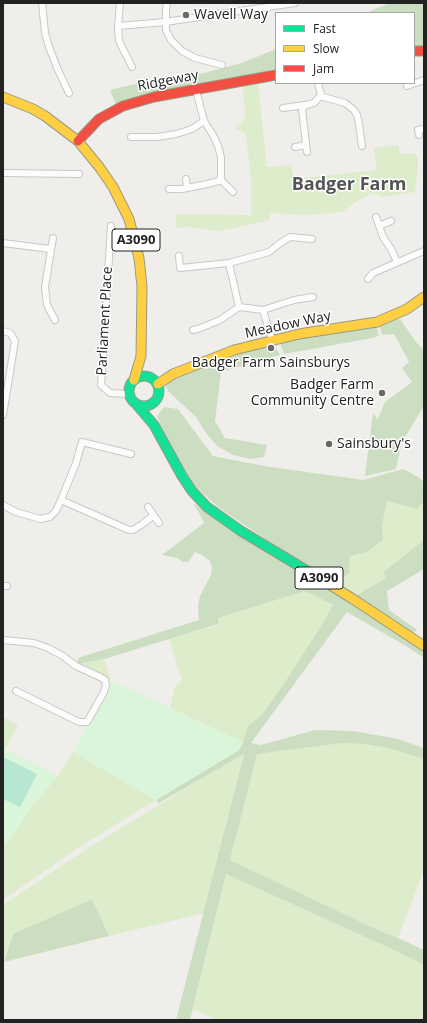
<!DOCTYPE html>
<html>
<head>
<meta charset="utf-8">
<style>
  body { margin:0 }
  #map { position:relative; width:427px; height:1023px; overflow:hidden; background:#f0eeeb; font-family:"Open Sans",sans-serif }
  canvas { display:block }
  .frame { position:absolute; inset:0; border:4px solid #222; pointer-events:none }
  .legend { position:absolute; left:275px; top:12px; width:140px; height:72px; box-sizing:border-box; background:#fff; border:1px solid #a7a7a7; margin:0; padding:5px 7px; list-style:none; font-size:12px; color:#222 }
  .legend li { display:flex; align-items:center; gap:8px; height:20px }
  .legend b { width:20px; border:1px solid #a7a7a7 }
</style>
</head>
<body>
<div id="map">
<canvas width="427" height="1023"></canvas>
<div class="frame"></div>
<ul class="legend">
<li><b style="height:5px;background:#16e098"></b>Fast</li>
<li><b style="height:5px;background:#ffcf43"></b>Slow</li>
<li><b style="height:5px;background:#f24e42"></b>Jam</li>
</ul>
</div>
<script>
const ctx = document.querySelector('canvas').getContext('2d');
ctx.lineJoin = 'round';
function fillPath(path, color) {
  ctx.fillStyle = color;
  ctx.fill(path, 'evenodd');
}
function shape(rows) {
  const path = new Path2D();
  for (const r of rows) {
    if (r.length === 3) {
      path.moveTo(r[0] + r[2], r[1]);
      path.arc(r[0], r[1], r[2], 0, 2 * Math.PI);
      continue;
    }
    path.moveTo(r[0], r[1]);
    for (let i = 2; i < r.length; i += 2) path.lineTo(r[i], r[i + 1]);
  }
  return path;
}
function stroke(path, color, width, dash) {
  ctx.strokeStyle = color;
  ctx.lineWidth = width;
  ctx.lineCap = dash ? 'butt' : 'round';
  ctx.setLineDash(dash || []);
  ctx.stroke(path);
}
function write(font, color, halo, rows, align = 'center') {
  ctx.font = font + ' "Open Sans",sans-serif';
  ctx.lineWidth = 3;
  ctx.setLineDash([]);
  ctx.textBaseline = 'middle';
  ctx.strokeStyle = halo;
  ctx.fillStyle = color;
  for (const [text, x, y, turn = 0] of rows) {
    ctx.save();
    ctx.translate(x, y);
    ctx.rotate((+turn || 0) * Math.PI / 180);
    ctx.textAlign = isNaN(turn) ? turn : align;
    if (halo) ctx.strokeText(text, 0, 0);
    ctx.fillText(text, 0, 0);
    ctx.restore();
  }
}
fillPath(shape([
  [258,84,267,167,291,165,294,179,377,170,374,148,398,145,400,154,415,154,418,158,418,167,415,192,382,197,373,193,359,200,342,212,305,215,271,213,269,220,221,231,187,227,176,228,176,214,251,215,251,180,246,134,235,128,246,118,242,86],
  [387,501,417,509,424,502,424,540,386,578,355,596,336,584,349,573,350,556,367,552,383,540,382,526],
  [305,591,333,605,324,621,291,673,262,715,248,726,243,742,170,708,175,686,182,680,169,639,218,625,218,618],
  [104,659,111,680,77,664],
  [3,717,18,725,6,748,3,747],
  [343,743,363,744,388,748,424,759,424,870,398,938,380,931,230,860,257,754],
  [73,752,156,800,84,844,3,900,3,841,8,843,31,807,58,776],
  [244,753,204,913,109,936,92,899,13,934,3,962,3,905,88,848],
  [226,874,394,950,424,965,424,1020,218,1020,193,1009]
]), '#ddeccb');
fillPath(shape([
  [390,3,424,3,424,47,414,48,414,13,366,13],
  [276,49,276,72,167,91,116,105,110,90,135,84,204,73,242,63],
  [400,319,416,342,424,350,424,406,402,442,396,469,365,476,373,413,378,419,385,402,412,382,402,368,409,362,394,334,382,335,379,324],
  [376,325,379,336,367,339,284,354,279,340],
  [274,344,280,355,221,372,215,421,225,438,267,445,264,457,251,459,233,455,217,446,206,433,196,417,169,392,166,387,167,383,179,374,236,352],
  [164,407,178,409,213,456,264,466,364,480,403,469,420,478,424,483,424,502,417,509,387,501,382,526,383,540,367,552,350,556,349,573,336,584,286,553,218,507,195,486,173,454,157,416],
  [193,503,226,527,388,626,424,651,424,658,406,646,347,612,251,743,261,745,315,730,353,731,398,739,424,748,424,759,388,748,363,744,343,743,257,754,230,860,380,931,398,938,424,950,424,965,394,950,226,874,190,1020,176,1020,244,754,159,803,156,800,239,750,243,742,248,726,262,715,291,673,324,621,333,605,305,591,218,618,218,624,104,659,77,664,78,658,199,620,198,606,200,596,211,575,212,567,210,561,202,555,195,552,188,562,183,562,177,558,162,555,204,523,203,520],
  [424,540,424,569,387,591,389,610,417,630,413,633,355,596,386,578,384,572],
  [92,899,109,936,4,962,13,934]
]), '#cbdec1');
fillPath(shape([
  [111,680,243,742,239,750,156,800,73,752],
  [3,748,58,776,31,807,8,844,3,841]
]), '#daf5da');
fillPath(shape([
  [3,757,37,774,20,807,3,799]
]), '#b7e6d2');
const street = shape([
  [42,3,45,33,49,47,58,70,69,93],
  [120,3,118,26,119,41,132,67],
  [167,3,166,9,166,30,171,40,182,51,195,58,222,65],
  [118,26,165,22,295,3],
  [318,83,321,95,323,97,345,103,354,110,357,115,359,124,362,146],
  [407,86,424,80],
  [283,108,305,105],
  [419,135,418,130,424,129],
  [131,137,157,137,176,134,192,129,204,121],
  [295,147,306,145],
  [307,152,302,109,306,105,314,103,321,95],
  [3,173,79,174],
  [186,179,187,188],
  [220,179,233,192],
  [169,189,182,189,207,184,219,181,221,177,221,157,218,146,213,135,204,121,196,90],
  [376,217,383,237,391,249,397,262],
  [111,226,101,385,110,393,129,394],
  [379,226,391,221],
  [53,238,45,287,47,305,55,320],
  [3,243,50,249],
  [179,256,180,268,229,263,269,252,279,244,290,237,312,239],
  [229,263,239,307],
  [368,279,373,273,424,251],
  [263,310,272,340],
  [193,330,198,329,220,320,239,307,263,310,294,300,313,297],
  [3,331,10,333,15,341,3,415],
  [61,500,129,530,133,530,141,525,153,516],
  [3,505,16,512,40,519,50,517,56,511,61,500,76,463,82,442,131,454],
  [148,507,159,523],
  [3,586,7,586],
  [3,640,34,643,48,648,63,656,76,666,100,677,105,680,106,685,104,692,87,722,79,722,16,691]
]);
const fast = shape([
  [144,391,15],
  [137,405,154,425,182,476,192,491,207,507,241,531,319,578]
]);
const slow = shape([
  [3,97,33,109,45,116,78,141,100,168,113,187,129,219,139,258,142,287,141,356,134,380],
  [158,384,173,374,234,350,299,334,377,322,407,309,424,297],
  [319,578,353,599,424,646]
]);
const jam = shape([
  [414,51,424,51],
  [78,141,99,119,123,106,154,97,276,75]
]);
stroke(street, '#c9c8c7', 8);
stroke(fast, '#999a82', 11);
stroke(slow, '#999a82', 11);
stroke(jam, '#999a82', 11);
stroke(street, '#fdfcfc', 6);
stroke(fast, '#16e098', 9);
stroke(slow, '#ffcf43', 9);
stroke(jam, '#f24e42', 9);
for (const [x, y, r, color] of [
  [186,15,4,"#6a6968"],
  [271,348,4,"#6a6968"],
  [382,393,4,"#6a6968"],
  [329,444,4,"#6a6968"]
]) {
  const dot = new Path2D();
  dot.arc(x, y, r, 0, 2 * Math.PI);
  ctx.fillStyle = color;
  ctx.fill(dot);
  stroke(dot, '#fff', 1.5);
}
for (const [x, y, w] of [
  [136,240,48],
  [319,578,48]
]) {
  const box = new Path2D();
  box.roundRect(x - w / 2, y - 11, w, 22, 3);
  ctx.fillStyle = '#fff';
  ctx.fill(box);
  stroke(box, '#222', 1);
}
write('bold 13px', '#222', null, [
  ["A3090",136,240],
  ["A3090",319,578]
]);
write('14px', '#222', '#fff', [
  ["Wavell Way",194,15],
  ["Badger Farm Sainsburys",271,363,"center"],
  ["Badger Farm",374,385,"right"],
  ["Community Centre",374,401,"right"],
  ["Sainsbury's",337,444]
], 'left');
write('14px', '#222', '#fff', [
  ["Ridgeway",168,81,-11],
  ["Parliament Place",105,321,-87],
  ["Meadow Way",288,325,-12]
]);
write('bold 18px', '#555', '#fff', [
  ["Badger Farm",349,185]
]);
</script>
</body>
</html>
